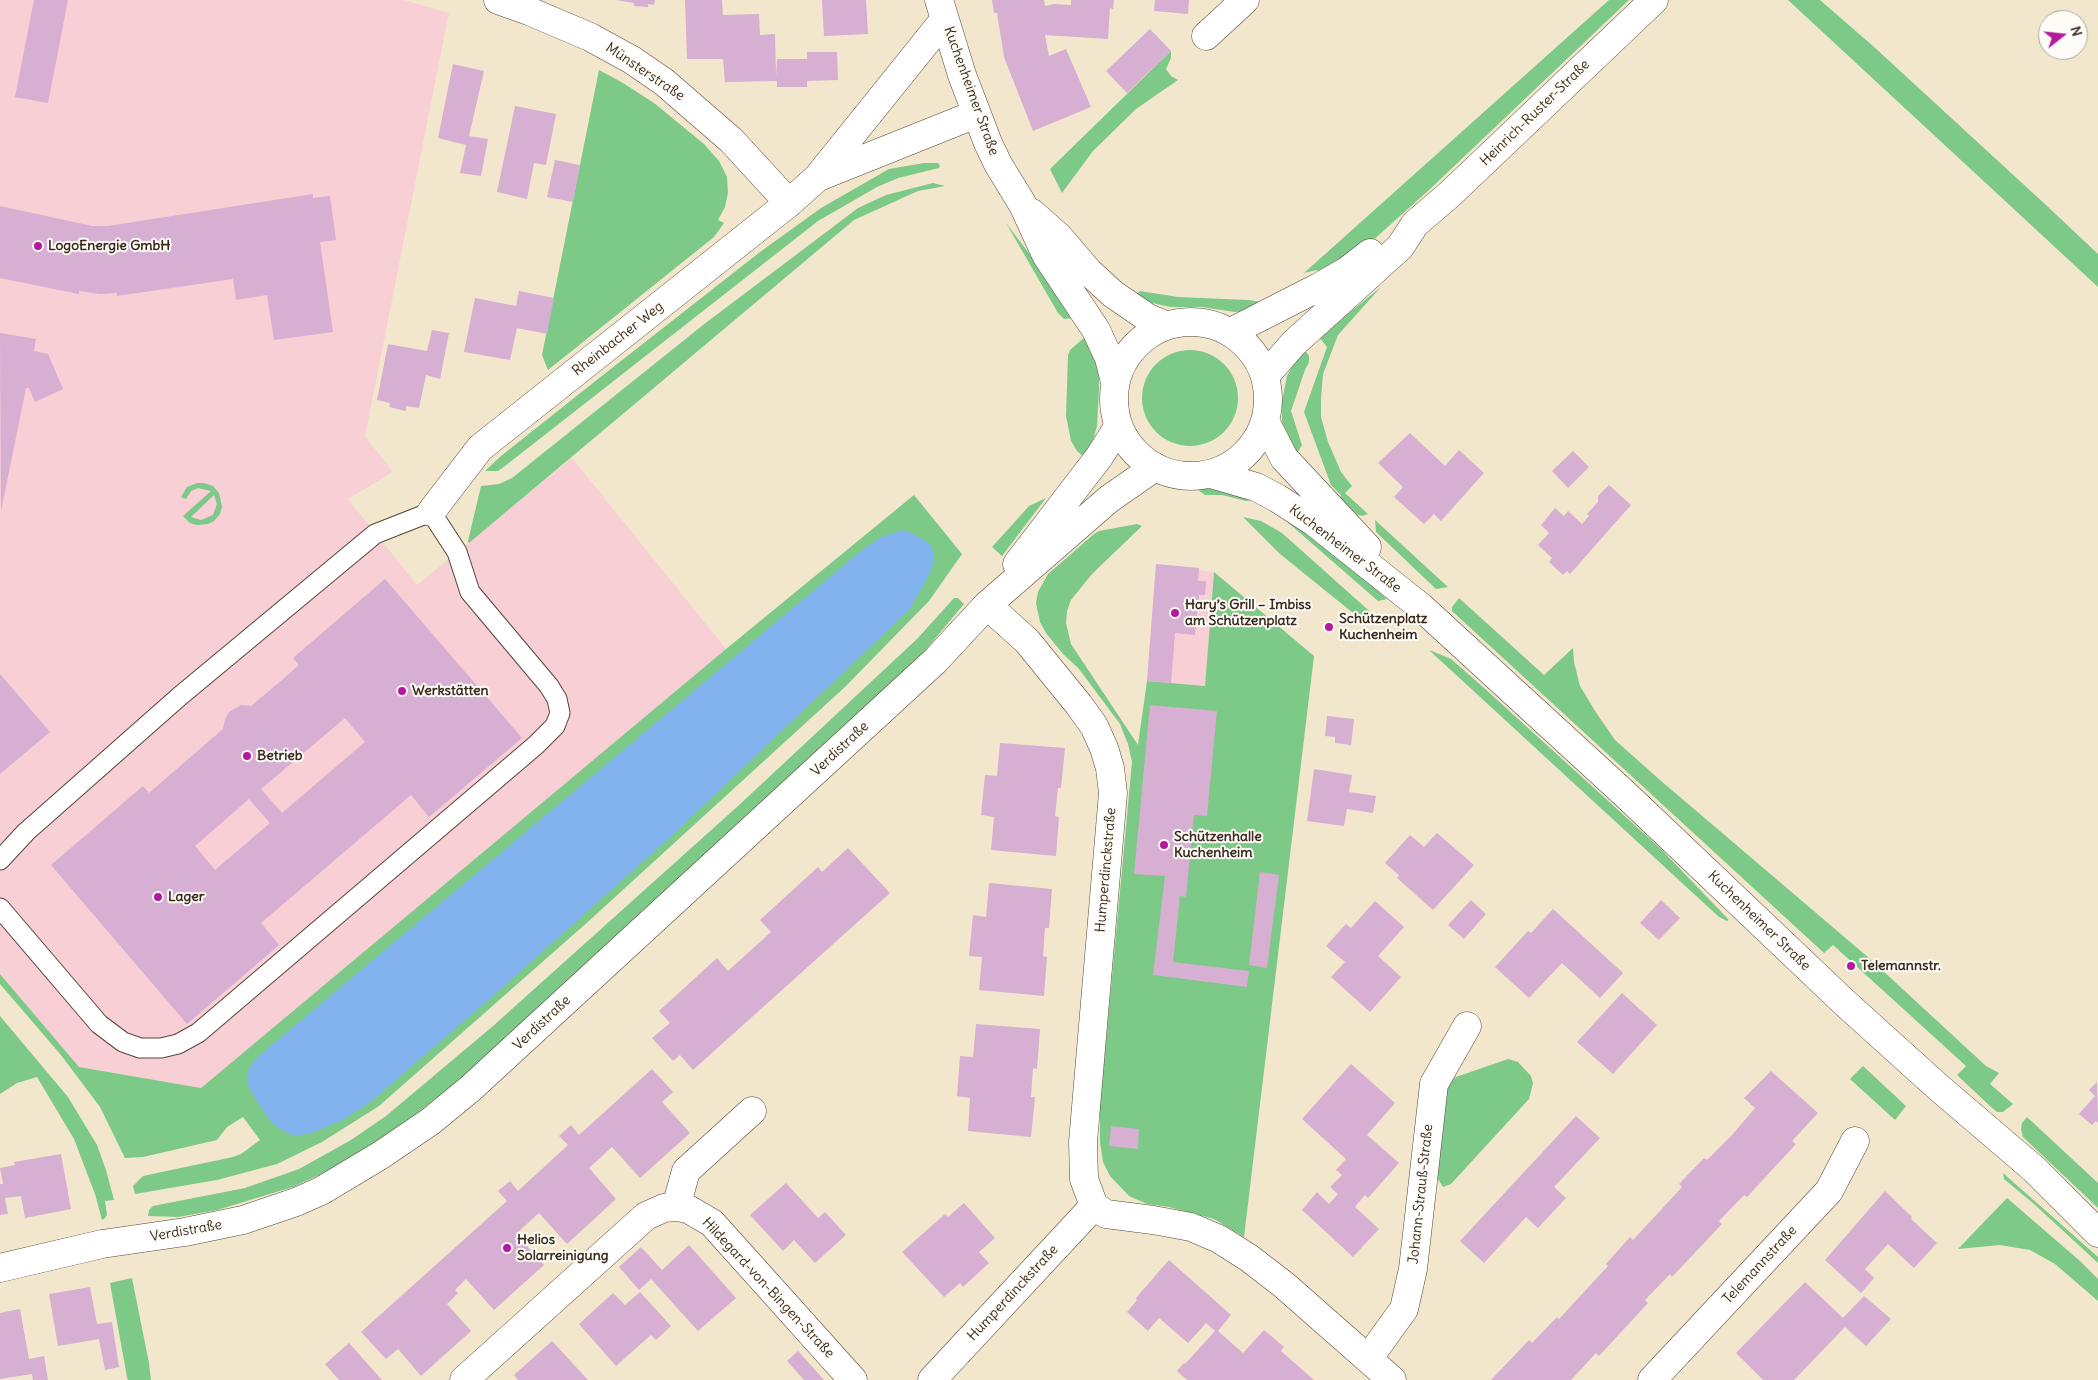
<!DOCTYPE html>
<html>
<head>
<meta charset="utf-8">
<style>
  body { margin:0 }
  #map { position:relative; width:2098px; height:1380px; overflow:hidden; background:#f2e7cd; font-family:Delius,sans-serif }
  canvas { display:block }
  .north { position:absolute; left:2038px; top:10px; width:50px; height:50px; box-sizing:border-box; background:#fdfcf7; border:1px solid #afa8a0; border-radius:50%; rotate:74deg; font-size:14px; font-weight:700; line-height:20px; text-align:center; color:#3b2a1e }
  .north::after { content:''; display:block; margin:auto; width:18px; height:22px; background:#b5179e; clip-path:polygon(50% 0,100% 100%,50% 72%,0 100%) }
</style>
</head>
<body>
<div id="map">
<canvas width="2098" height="1380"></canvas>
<div class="north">N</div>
</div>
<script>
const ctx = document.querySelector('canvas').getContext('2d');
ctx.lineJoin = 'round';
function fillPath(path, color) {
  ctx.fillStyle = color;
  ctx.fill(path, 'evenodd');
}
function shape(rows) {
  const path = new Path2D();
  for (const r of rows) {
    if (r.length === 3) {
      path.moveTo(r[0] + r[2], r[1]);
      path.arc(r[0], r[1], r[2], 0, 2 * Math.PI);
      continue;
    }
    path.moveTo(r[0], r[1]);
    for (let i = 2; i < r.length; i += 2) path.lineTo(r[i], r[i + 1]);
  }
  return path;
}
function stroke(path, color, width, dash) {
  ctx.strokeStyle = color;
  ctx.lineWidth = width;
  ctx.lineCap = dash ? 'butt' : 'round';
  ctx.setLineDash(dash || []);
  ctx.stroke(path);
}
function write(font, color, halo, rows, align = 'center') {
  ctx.font = font + ' Delius,sans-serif';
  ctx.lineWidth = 4;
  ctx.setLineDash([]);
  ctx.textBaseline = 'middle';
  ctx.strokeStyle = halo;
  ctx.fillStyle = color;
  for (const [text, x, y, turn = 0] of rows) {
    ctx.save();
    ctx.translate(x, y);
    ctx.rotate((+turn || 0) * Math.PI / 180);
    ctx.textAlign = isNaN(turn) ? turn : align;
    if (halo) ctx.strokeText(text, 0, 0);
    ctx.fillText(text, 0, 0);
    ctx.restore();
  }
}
fillPath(shape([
  [0,0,404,0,449,13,365,436,393,472,348,499,417,585,572,458,726,649,201,1088,79,1067,0,974],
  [1156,564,1199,568,1199,570,1214,572,1205,686,1147,681]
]), '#f7cfd5');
fillPath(shape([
  [1609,0,1629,0,1429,190,1372,241,1320,276,1317,270,1304,273],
  [1788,0,1820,0,1873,46,2047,206,2098,254,2098,287],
  [1171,51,1171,58,1166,69,1171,76,1178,80,1136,109,1093,151,1062,193,1050,169],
  [599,70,623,83,654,103,704,144,719,161,727,177,728,193,725,207,718,220,724,223,714,237,548,370,542,355],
  [924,163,938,163,940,166,939,168,898,178,877,187,818,221,505,466,498,471,485,471,501,456,598,379,760,252,821,208,889,169],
  [933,183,945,186,918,191,854,220,469,543,468,541,481,486,499,484,512,478,703,325,858,208,886,195],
  [1006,223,1031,256,1074,318,1064,319,1058,313],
  [1381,287,1338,335,1323,374,1321,398,1321,417,1328,442,1341,472,1352,486,1345,493,1368,514,1362,516,1358,515,1340,498,1341,495,1331,485,1304,412,1327,347,1319,337],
  [1140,291,1178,297,1248,300,1263,302,1246,311,1235,312,1202,307,1171,307,1147,302,1135,296],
  [1086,336,1094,351,1099,375,1099,390,1097,426,1091,448,1085,458,1077,451,1071,441,1066,416,1068,355,1070,350],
  [1305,350,1309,356,1309,362,1305,370,1291,411,1302,445,1296,455,1282,423,1282,401,1287,376,1294,363],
  [1190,398,48],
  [204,483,213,486,219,493,222,507,220,514,214,521,208,524,197,525,190,523,183,516,211,491,198,488,191,491,186,499,181,497,187,487,197,483],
  [214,495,217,504,213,515,201,520,191,517],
  [1211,488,1256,499,1246,501,1222,495,1205,495,1198,490],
  [914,495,962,554,929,601,845,687,590,920,379,1106,322,1142,277,1164,217,1180,135,1194,133,1186,143,1176,233,1157,241,1154,260,1140,243,1117,227,1127,217,1140,143,1157,125,1158,100,1107,61,1055,0,984,0,974,79,1067,201,1088,726,649],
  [1046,498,1002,556,992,547,1029,506],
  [1274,508,1349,565,1387,599,1378,601,1285,520],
  [1243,517,1261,521,1282,533,1376,617,1375,622,1363,621,1280,554],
  [1375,520,1448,587,1436,589,1376,532],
  [1137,524,1142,526,1092,574,1071,600,1067,611,1066,623,1071,644,1138,745,1147,681,1205,686,1214,572,1314,656,1244,1237,1214,1219,1169,1207,1147,1204,1129,1196,1110,1176,1103,1162,1100,1142,1100,1106,1132,762,1128,744,1120,724,1079,669,1063,654,1046,633,1040,622,1036,603,1038,592,1048,574,1094,534,1099,531],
  [954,598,958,598,964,604,923,653,468,1073,407,1121,366,1150,332,1169,293,1187,217,1210,178,1217,148,1216,149,1210,153,1206,245,1188,299,1169,351,1140,386,1116,493,1026,738,806,917,639],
  [1459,598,1544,675,1573,648,1574,662,1580,686,1595,711,1615,740,1660,780,1869,958,1986,1066,1999,1073,1990,1084,2013,1104,2003,1112,1997,1112,1990,1106,1957,1075,1966,1066,1833,945,1824,953,1452,611,1452,607],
  [1429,650,1451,659,1483,687,1661,849,1729,920,1727,921,1719,917],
  [0,1016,68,1097,97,1145,106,1170,114,1200,105,1201,107,1215,104,1219,102,1220,95,1194,74,1139,37,1077,17,1083,0,1094],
  [1508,1059,1518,1062,1531,1076,1533,1083,1529,1099,1451,1184,1443,1187,1436,1176,1445,1091,1452,1080,1456,1077],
  [1863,1066,1906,1106,1895,1120,1850,1079],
  [2027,1117,2098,1183,2098,1208,2023,1137,2021,1129,2022,1123],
  [2003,1173,2098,1257,2098,1263,2034,1204,2004,1179],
  [2007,1198,2080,1261,2098,1279,2098,1301,2055,1264,2030,1250,2000,1245,1958,1249],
  [132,1278,149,1363,151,1380,128,1380,127,1377,110,1283]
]), '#7dc988');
fillPath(shape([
  [904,530,923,539,932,547,934,561,927,579,908,611,667,840,494,995,368,1104,340,1121,312,1133,295,1136,283,1131,270,1121,249,1088,247,1075,251,1064,261,1054,862,550,883,536]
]), '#82b3ee');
fillPath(shape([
  [34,0,68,0,48,103,15,97],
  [616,0,655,0,654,5,648,4,648,7,634,6,634,3],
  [685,0,722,0,723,15,759,14,760,35,775,34,776,77,777,59,807,59,807,52,837,52,838,80,807,81,807,87,777,87,777,81,725,82,723,59,687,59],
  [822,0,866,0,868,34,824,36],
  [992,0,1044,0,1045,6,1054,4,1071,5,1071,0,1114,0,1113,9,1110,8,1108,39,1045,35,1049,56,1066,49,1091,107,1033,131,1004,57,997,13,994,13],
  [1155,0,1189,0,1188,14,1154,11],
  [1150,29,1171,51,1127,93,1106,71],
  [453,64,484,71,469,136,488,139,481,176,460,173,466,145,438,138],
  [515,106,556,114,546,165,534,163,527,199,497,192],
  [555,160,580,165,573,202,547,197],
  [313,194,313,198,330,196,336,240,320,242,333,332,274,340,267,295,236,300,233,279,117,296,117,293,100,294,79,291,79,294,0,278,0,206,92,226,108,226],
  [519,291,554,298,547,334,517,328,510,360,464,352,475,298,516,306],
  [432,330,449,333,440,379,426,375,419,408,406,406,406,411,389,407,390,403,377,400,388,344,427,351],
  [0,333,36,339,34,351,48,354,63,389,35,402,29,388,26,388,1,511],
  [1410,433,1445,466,1459,450,1484,473,1441,521,1434,514,1424,524,1394,497,1403,487,1378,463],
  [1573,451,1589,467,1568,488,1552,471],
  [1609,485,1631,505,1570,574,1567,571,1563,575,1549,562,1552,558,1538,545,1549,533,1541,525,1555,508,1564,516,1568,511,1582,524,1589,516,1587,514,1598,502,1598,496],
  [1156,564,1199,568,1198,581,1206,581,1205,595,1199,595,1195,635,1175,633,1171,683,1147,681],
  [385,579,522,738,429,817,411,795,261,923,279,945,187,1024,51,865,143,786,149,793,223,729,225,719,229,712,241,705,251,706,282,680,299,665,293,658],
  [345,718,365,742,282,813,261,789],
  [249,799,270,823,215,870,195,846],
  [0,674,50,732,0,774],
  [1150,705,1217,711,1207,816,1194,815,1186,897,1180,896,1173,962,1249,971,1247,987,1153,975,1165,876,1134,874],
  [1327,716,1354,719,1351,745,1335,743,1335,737,1325,736],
  [1000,743,1065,748,1061,788,1058,788,1055,816,1059,817,1056,856,991,850,994,817,981,815,985,775,997,776],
  [1314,769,1352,775,1349,792,1376,796,1373,813,1347,809,1344,826,1307,821],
  [1437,833,1474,865,1433,910,1397,878,1399,875,1385,863,1410,835,1424,847],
  [848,848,890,893,693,1070,680,1055,673,1061,652,1038,670,1023,659,1011,717,958,728,971,771,932,760,920,818,867,822,872],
  [1260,872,1279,875,1267,968,1249,965],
  [989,883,1052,889,1049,928,1045,928,1043,956,1047,957,1044,996,979,990,982,957,969,956,973,915,986,917],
  [1471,900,1486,914,1464,939,1448,925],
  [1661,900,1680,918,1659,940,1640,923],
  [1375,901,1404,927,1378,956,1401,977,1370,1012,1331,977,1345,962,1326,946,1346,924,1351,928],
  [1553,909,1623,973,1600,998,1562,963,1529,998,1495,967,1528,931,1531,933],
  [1622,993,1657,1025,1613,1074,1577,1042],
  [976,1024,1040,1029,1037,1069,1033,1068,1031,1097,1035,1097,1031,1137,968,1131,970,1098,957,1096,960,1056,973,1057],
  [1351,1064,1395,1103,1367,1135,1399,1163,1368,1198,1365,1195,1355,1207,1379,1229,1353,1257,1302,1210,1317,1192,1329,1204,1338,1194,1330,1187,1342,1175,1336,1170,1346,1159,1302,1119],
  [652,1069,673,1092,662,1102,690,1133,640,1178,612,1147,589,1168,616,1199,567,1244,539,1213,516,1234,544,1265,494,1310,466,1279,455,1290,458,1293,447,1304,471,1331,421,1376,398,1349,386,1359,361,1332,507,1201,498,1191,510,1181,518,1191,568,1145,559,1136,571,1125,579,1135],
  [1771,1071,1818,1113,1792,1141,1796,1144,1747,1197,1744,1195,1719,1221,1722,1224,1672,1277,1670,1274,1645,1300,1648,1303,1599,1356,1596,1353,1571,1380,1491,1380,1529,1340,1532,1343,1557,1317,1559,1319,1608,1266,1606,1264,1630,1237,1633,1240,1682,1187,1679,1184,1704,1158,1707,1160,1732,1135,1755,1108,1744,1098],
  [2097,1082,2098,1123,2096,1121,2092,1125,2079,1114,2095,1096,2089,1090],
  [1576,1116,1600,1138,1554,1187,1566,1198,1538,1228,1526,1217,1484,1263,1460,1241],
  [1111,1126,1139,1129,1138,1149,1109,1146],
  [61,1154,71,1209,25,1218,21,1196,5,1198,8,1214,0,1215,0,1184,3,1184,0,1168,15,1165,14,1162],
  [786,1183,818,1218,825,1212,846,1235,815,1263,794,1240,783,1251,750,1215],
  [1885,1191,1912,1217,1911,1219,1937,1243,1914,1268,1888,1244,1865,1269,1874,1278,1861,1293,1825,1260],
  [964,1203,995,1238,979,1252,989,1263,963,1287,960,1283,944,1297,902,1252,945,1214,948,1217],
  [689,1245,736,1298,698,1331,651,1279,639,1290,619,1267,641,1247,662,1270],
  [1169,1260,1231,1315,1218,1331,1243,1353,1264,1330,1284,1347,1281,1351,1314,1380,1187,1380,1177,1371,1184,1363,1185,1364,1215,1331,1206,1323,1188,1343,1159,1318,1148,1331,1127,1312,1137,1300,1136,1298],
  [1805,1282,1843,1318,1864,1296,1891,1319,1866,1346,1845,1327,1794,1380,1763,1380,1736,1353],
  [90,1287,97,1324,112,1322,119,1367,105,1370,99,1339,58,1346,49,1294],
  [640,1292,671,1326,656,1340,651,1335,616,1366,579,1324,613,1293,625,1305],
  [20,1309,29,1359,44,1356,48,1380,33,1380,32,1374,0,1379,0,1313],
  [552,1341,588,1380,518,1380,514,1375],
  [349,1343,382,1380,339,1380,325,1364],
  [798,1351,824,1380,804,1380,787,1361]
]), '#d6afd2');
const service = shape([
  [0,860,26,832,180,696,375,534,431,512,457,552,470,592,549,686,557,699,560,713,555,726,536,745,198,1033,178,1044,161,1048,140,1048,123,1042,99,1024,0,908]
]);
const minor = shape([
  [498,0,529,11,590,37,632,60,664,82,731,140,789,203],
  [1206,36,1245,0],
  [821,176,976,114],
  [1231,332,1319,287,1347,271,1370,253],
  [1265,376,1294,343,1400,247,1415,224,1450,194,1654,0],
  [431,512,480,448,789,203,817,178,944,20],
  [1017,564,1099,457,1118,427],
  [987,605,1027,641,1079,705,1094,726,1104,748,1110,768,1113,793,1083,1142,1084,1179,1094,1206,1106,1214,1153,1220,1191,1227,1219,1239,1249,1258,1284,1285,1392,1380],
  [676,1207,686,1171,752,1111],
  [0,1268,102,1244,185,1232,243,1220,296,1202,321,1191,381,1155,431,1121,471,1088,935,661,987,605,1109,499,1155,467],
  [1368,1359,1404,1309,1413,1269,1434,1084,1467,1026],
  [464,1380,646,1216,664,1208,676,1207,688,1209,712,1223,853,1380],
  [932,1380,1094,1206],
  [1652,1380,1829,1191,1855,1141]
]);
const primary = shape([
  [939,0,962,75,988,143,998,164,1023,205,1046,255,1096,330,1109,358,1115,382],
  [1032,213,1058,236,1089,272,1113,294,1148,318,1165,325],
  [1191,399,77],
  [1265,421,1284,458,1367,547],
  [1211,474,1256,487,1277,498,1314,522,1421,607,1626,795,1845,1003,1938,1087,2034,1169,2098,1233]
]);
stroke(service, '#564638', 21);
stroke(minor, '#564638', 29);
stroke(primary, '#564638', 29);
stroke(service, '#fff', 19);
stroke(minor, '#fff', 28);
stroke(primary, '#fff', 28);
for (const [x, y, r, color] of [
  [38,246,5,"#b5179e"],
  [1175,613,5,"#b5179e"],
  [1329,627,5,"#b5179e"],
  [402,691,5,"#b5179e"],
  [247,756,5,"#b5179e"],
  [1164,845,5,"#b5179e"],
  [158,897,5,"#b5179e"],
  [1851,966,5,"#b5179e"],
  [507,1248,5,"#b5179e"]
]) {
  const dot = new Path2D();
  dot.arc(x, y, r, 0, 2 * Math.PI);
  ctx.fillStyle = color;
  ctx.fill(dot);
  stroke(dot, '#fdfcf7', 2);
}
write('14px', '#3b2a1e', '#fdfcf7', [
  ["Münsterstraße",645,72,34],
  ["Kuchenheimer Straße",971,91,70],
  ["Heinrich-Ruster-Straße",1535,113,-44],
  ["Rheinbacher Weg",618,339,-38],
  ["Kuchenheimer Straße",1345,549,37],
  ["Verdistraße",840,749,-43],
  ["Humperdinckstraße",1106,870,-85],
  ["Kuchenheimer Straße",1759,921,44],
  ["Verdistraße",542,1023,-43],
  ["Johann-Strauß-Straße",1421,1194,-84],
  ["Verdistraße",186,1231,-10],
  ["Telemannstraße",1760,1265,-47],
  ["Hildegard-von-Bingen-Straße",768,1288,47],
  ["Humperdinckstraße",1013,1293,-47]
]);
write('bold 14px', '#3b2a1e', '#fdfcf7', [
  ["LogoEnergie GmbH",48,246],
  ["Hary’s Grill – Imbiss",1185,605],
  ["am Schützenplatz",1185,621],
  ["Schützenplatz",1339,619],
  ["Kuchenheim",1339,635],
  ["Werkstätten",412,691],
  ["Betrieb",257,756],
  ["Schützenhalle",1174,837],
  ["Kuchenheim",1174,853],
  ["Lager",168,897],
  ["Telemannstr.",1861,966],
  ["Helios",517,1240],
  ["Solarreinigung",517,1256]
], 'left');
</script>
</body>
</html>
